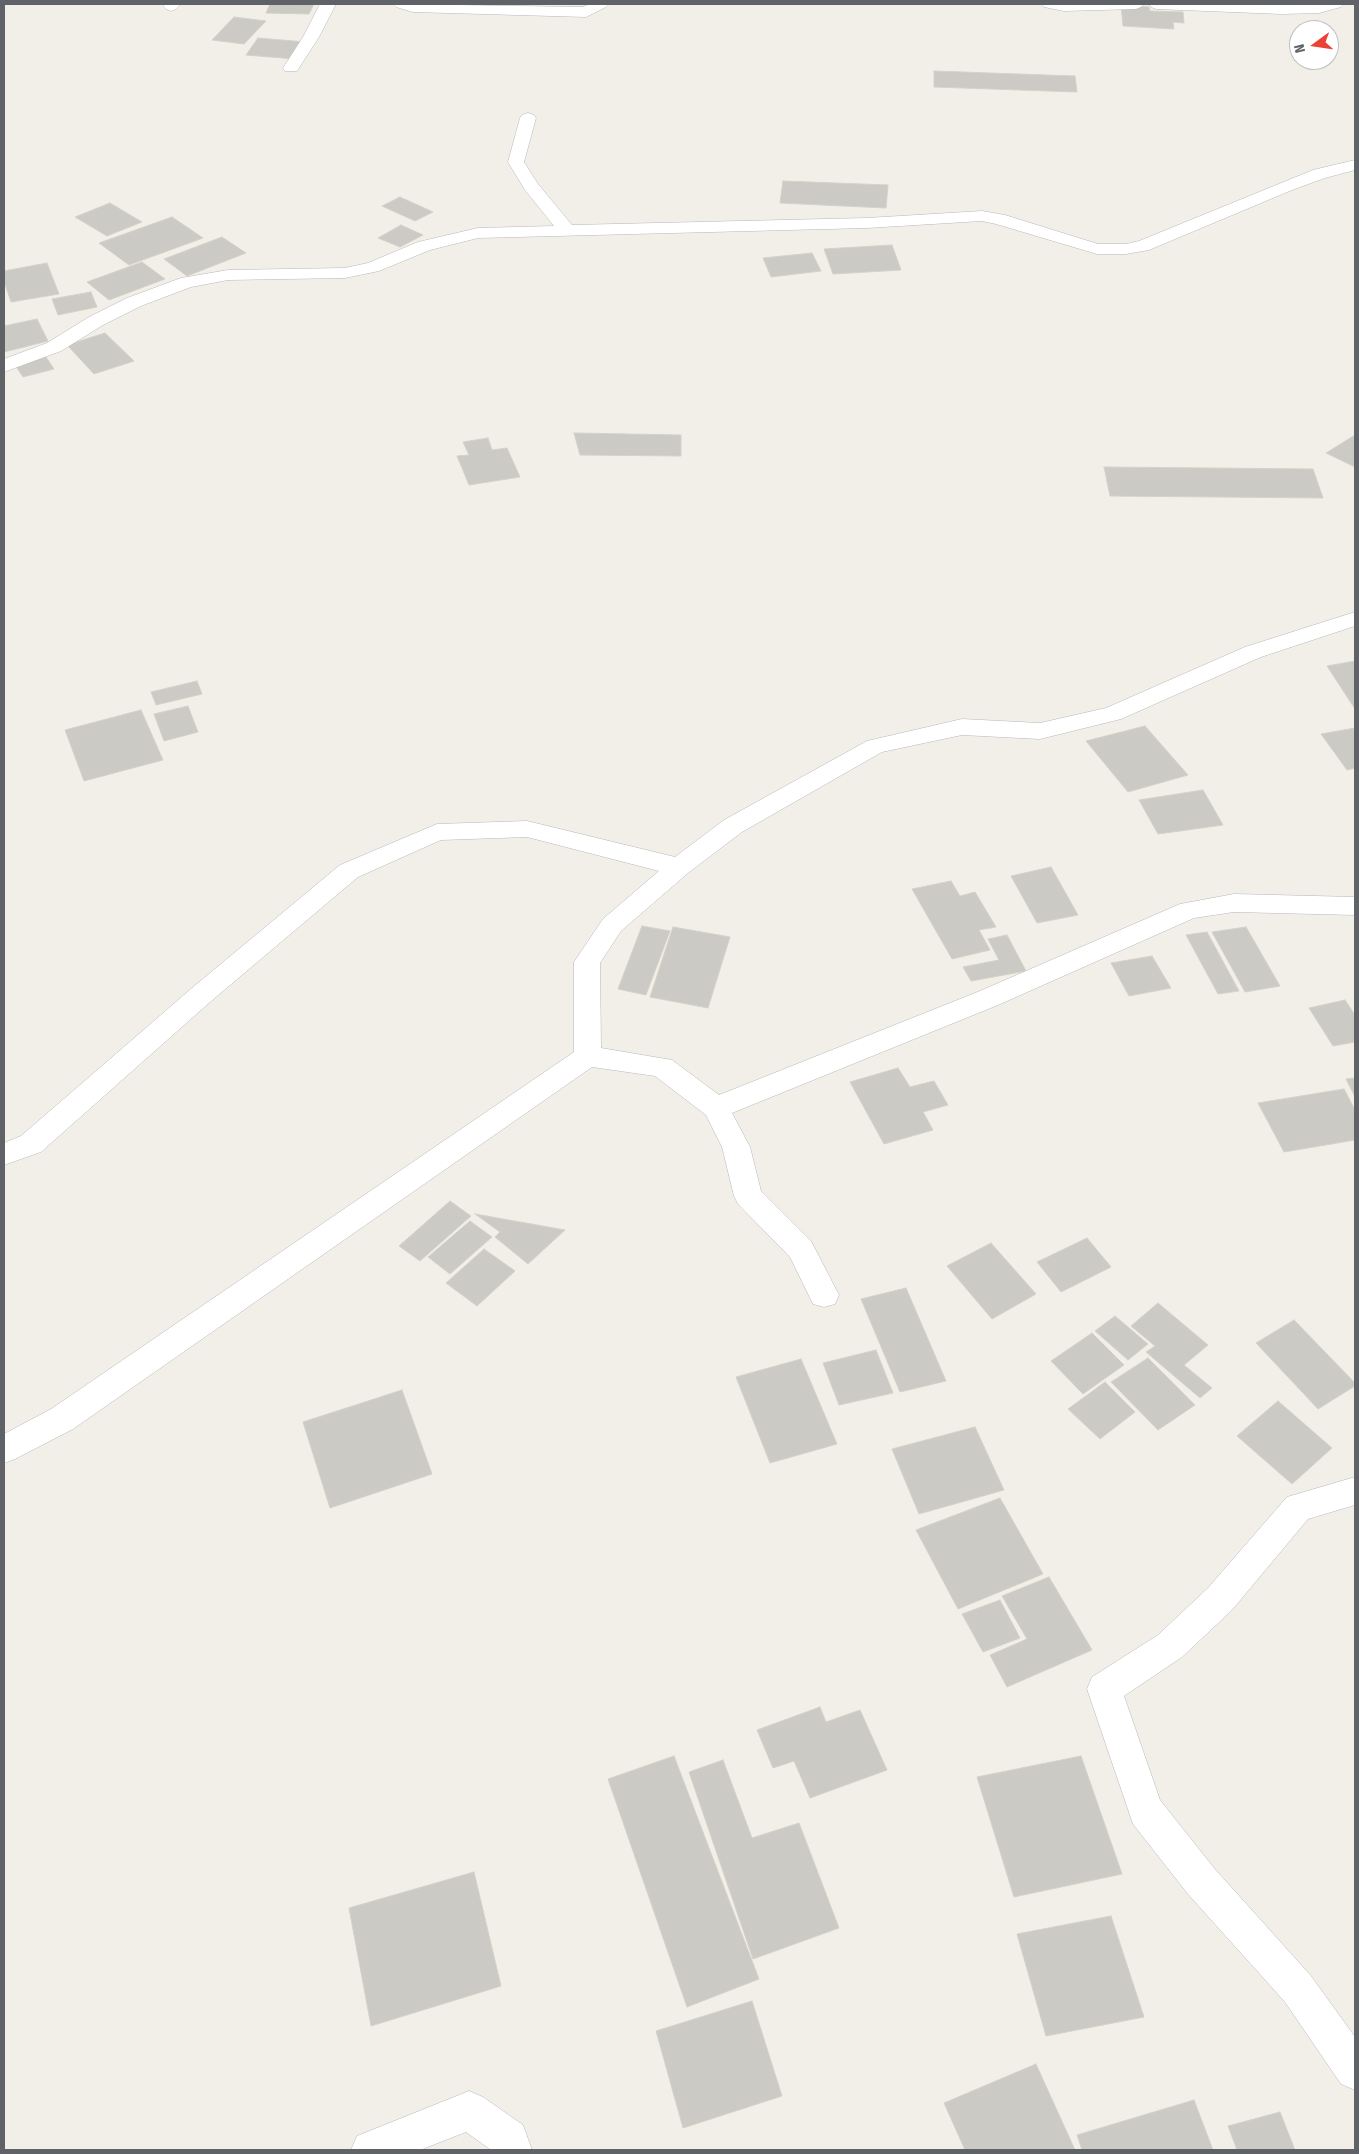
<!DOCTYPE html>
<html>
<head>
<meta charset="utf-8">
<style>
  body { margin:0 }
  #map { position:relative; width:1359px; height:2154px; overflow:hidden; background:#f1efe8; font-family:"Fira Sans Condensed",sans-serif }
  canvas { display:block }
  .frame { position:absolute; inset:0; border:5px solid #5f6368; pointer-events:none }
  .north { position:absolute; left:1289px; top:20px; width:50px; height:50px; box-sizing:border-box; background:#fff; border:1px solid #bfc1c3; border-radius:50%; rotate:256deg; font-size:14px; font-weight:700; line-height:20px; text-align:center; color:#5f6368 }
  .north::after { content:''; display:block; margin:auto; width:18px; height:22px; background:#ea4335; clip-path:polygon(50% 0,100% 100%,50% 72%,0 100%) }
</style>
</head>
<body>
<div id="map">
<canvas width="1359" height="2154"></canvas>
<div class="frame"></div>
<div class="north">N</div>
</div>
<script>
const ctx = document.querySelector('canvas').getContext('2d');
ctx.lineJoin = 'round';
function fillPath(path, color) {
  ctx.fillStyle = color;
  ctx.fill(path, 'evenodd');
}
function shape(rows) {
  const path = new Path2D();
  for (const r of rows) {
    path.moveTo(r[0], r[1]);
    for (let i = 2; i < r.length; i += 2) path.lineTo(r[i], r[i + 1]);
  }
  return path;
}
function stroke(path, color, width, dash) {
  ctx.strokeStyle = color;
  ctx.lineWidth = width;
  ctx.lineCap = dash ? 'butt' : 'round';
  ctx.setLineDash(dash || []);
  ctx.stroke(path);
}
const building = shape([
  [270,4,314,4,309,14,266,13,270,4],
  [1121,5,1149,7,1150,11,1183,12,1184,23,1173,22,1174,29,1123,26,1121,5],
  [234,17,266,21,244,44,212,40,234,17],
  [258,38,306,42,295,59,246,55,258,38],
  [934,71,1075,76,1077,92,934,87,934,71],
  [783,181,888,185,886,208,780,203,783,181],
  [400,197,433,212,415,221,382,206,400,197],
  [110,203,142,222,107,236,75,217,110,203],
  [172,217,203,238,129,265,99,243,172,217],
  [401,225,423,235,400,247,378,238,401,225],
  [222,237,246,253,187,276,164,259,222,237],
  [892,245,901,270,833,274,824,249,892,245],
  [812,253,821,271,771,277,763,258,812,253],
  [142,262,165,279,109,300,87,282,142,262],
  [47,263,59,294,11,302,4,281,4,271,47,263],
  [91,292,97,307,58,315,52,299,91,292],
  [37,319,48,341,4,352,4,326,37,319],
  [105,333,134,361,94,374,67,345,105,333],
  [46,357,54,369,23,377,15,365,46,357],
  [574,433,681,435,681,456,580,455,574,433],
  [1355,435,1355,467,1326,453,1355,435],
  [488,438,492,450,507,448,520,477,469,485,457,456,469,455,463,442,488,438],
  [1104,467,1313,469,1323,498,1110,496,1104,467],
  [1355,661,1355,709,1327,666,1355,661],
  [197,681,202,694,156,705,151,692,197,681],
  [188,706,198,732,164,741,154,714,188,706],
  [141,710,163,760,84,781,65,730,141,710],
  [1145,726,1188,775,1128,792,1086,741,1145,726],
  [1355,728,1355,768,1347,770,1321,734,1355,728],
  [1203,790,1223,825,1158,834,1139,800,1203,790],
  [1051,867,1078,915,1037,923,1011,876,1051,867],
  [951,881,960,896,975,892,996,927,979,930,990,950,952,959,912,889,951,881],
  [642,926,670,931,646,995,618,989,642,926],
  [673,927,730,937,708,1008,650,997,673,927],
  [1246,927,1280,986,1245,992,1212,932,1246,927],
  [1207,932,1239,991,1218,994,1186,935,1207,932],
  [1007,935,1026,971,971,981,963,967,999,960,988,939,1007,935],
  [1152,956,1171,988,1129,996,1111,963,1152,956],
  [1345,1000,1355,1015,1355,1042,1333,1046,1309,1008,1345,1000],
  [898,1068,910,1087,934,1081,948,1105,923,1112,933,1130,884,1144,850,1082,898,1068],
  [1355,1078,1355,1097,1346,1079,1355,1078],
  [1344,1089,1355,1110,1355,1140,1284,1152,1258,1103,1344,1089],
  [450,1201,471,1216,420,1261,399,1246,450,1201],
  [475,1214,565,1230,528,1264,495,1237,500,1232,475,1214],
  [470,1221,492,1237,450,1274,428,1257,470,1221],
  [1087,1238,1111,1267,1061,1292,1037,1262,1087,1238],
  [991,1243,1036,1294,992,1319,947,1266,991,1243],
  [484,1249,515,1271,477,1306,446,1283,484,1249],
  [906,1288,946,1381,900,1392,861,1299,906,1288],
  [1158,1303,1208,1345,1184,1365,1212,1388,1200,1398,1146,1352,1155,1346,1131,1326,1158,1303],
  [1115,1316,1148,1344,1128,1360,1095,1331,1115,1316],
  [1294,1320,1355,1383,1355,1386,1318,1409,1256,1343,1294,1320],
  [1092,1333,1124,1365,1083,1394,1051,1361,1092,1333],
  [876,1350,893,1393,839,1405,823,1363,876,1350],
  [1148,1358,1195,1405,1158,1430,1111,1382,1148,1358],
  [801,1359,837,1444,770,1463,736,1377,801,1359],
  [1105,1382,1135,1412,1100,1439,1068,1409,1105,1382],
  [402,1390,432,1474,330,1508,303,1422,402,1390],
  [1278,1401,1332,1448,1292,1484,1237,1436,1278,1401],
  [975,1427,1004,1490,919,1514,892,1449,975,1427],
  [1000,1498,1043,1574,958,1609,916,1530,1000,1498],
  [1049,1577,1092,1650,1007,1687,990,1655,1027,1639,1002,1596,1049,1577],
  [1000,1600,1020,1638,983,1652,962,1614,1000,1600],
  [820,1707,826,1722,860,1710,887,1770,810,1798,794,1761,773,1768,757,1730,820,1707],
  [674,1756,759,1979,687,2007,608,1779,674,1756],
  [1081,1756,1122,1874,1014,1897,977,1777,1081,1756],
  [723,1760,752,1838,799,1823,839,1928,753,1959,689,1772,723,1760],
  [474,1872,501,1986,371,2026,349,1908,474,1872],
  [1111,1916,1144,2017,1046,2036,1017,1934,1111,1916],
  [752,2001,782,2096,683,2128,656,2031,752,2001],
  [1036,2064,1075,2150,965,2150,944,2103,1036,2064],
  [1194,2100,1213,2150,1082,2150,1077,2135,1194,2100],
  [1280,2112,1295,2150,1237,2150,1228,2126,1280,2112]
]);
fillPath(building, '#cccac5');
stroke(building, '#d6d1c6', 1);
const street = shape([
  [165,4,181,4,176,9,171,11,166,9,163,6,165,4],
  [320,4,336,4,319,37,297,71,285,71,283,68,303,37,320,4],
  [393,4,583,7,590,4,609,4,606,7,586,17,413,12,396,7,393,4],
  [1041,4,1144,4,1141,7,1136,9,1064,11,1044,7,1041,4],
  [1149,4,1344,4,1341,7,1319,13,1282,14,1156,9,1151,7,1149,4],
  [528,113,534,115,536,118,524,162,538,184,572,225,867,218,982,211,1005,215,1098,244,1126,244,1139,241,1313,170,1355,160,1355,170,1325,178,1292,190,1149,250,1126,254,1097,254,996,224,982,221,867,228,478,238,430,250,379,271,345,278,228,280,191,287,141,306,103,325,61,351,4,372,4,359,47,343,89,317,127,298,181,278,228,270,345,268,368,263,418,242,478,228,554,226,525,190,508,162,520,118,522,115,528,113],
  [1355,612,1355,626,1261,657,1121,719,1040,739,962,735,882,752,742,832,688,873,621,931,600,963,601,1048,672,1060,719,1095,980,991,1180,904,1234,894,1355,897,1355,915,1234,912,1194,918,998,1005,732,1113,750,1147,761,1191,811,1241,839,1295,835,1304,824,1307,813,1304,790,1257,738,1204,734,1196,722,1147,706,1115,655,1076,592,1067,73,1429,15,1459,4,1463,4,1434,51,1409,574,1052,574,962,603,919,659,871,527,837,441,840,358,877,210,1002,41,1152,4,1165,4,1143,21,1136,192,988,340,865,437,824,527,821,675,857,724,820,867,741,962,719,1040,723,1106,708,1245,647,1355,612],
  [1355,1477,1355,1505,1308,1519,1232,1610,1182,1657,1124,1696,1160,1800,1214,1868,1311,1976,1355,2037,1355,2090,1341,2084,1285,2002,1188,1894,1133,1824,1087,1689,1092,1677,1158,1635,1208,1588,1287,1497,1355,1477],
  [469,2091,483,2097,523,2125,532,2150,491,2150,466,2132,420,2150,351,2150,357,2136,469,2091]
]);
stroke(street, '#b5b8bc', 1);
fillPath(street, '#fff');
</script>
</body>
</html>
